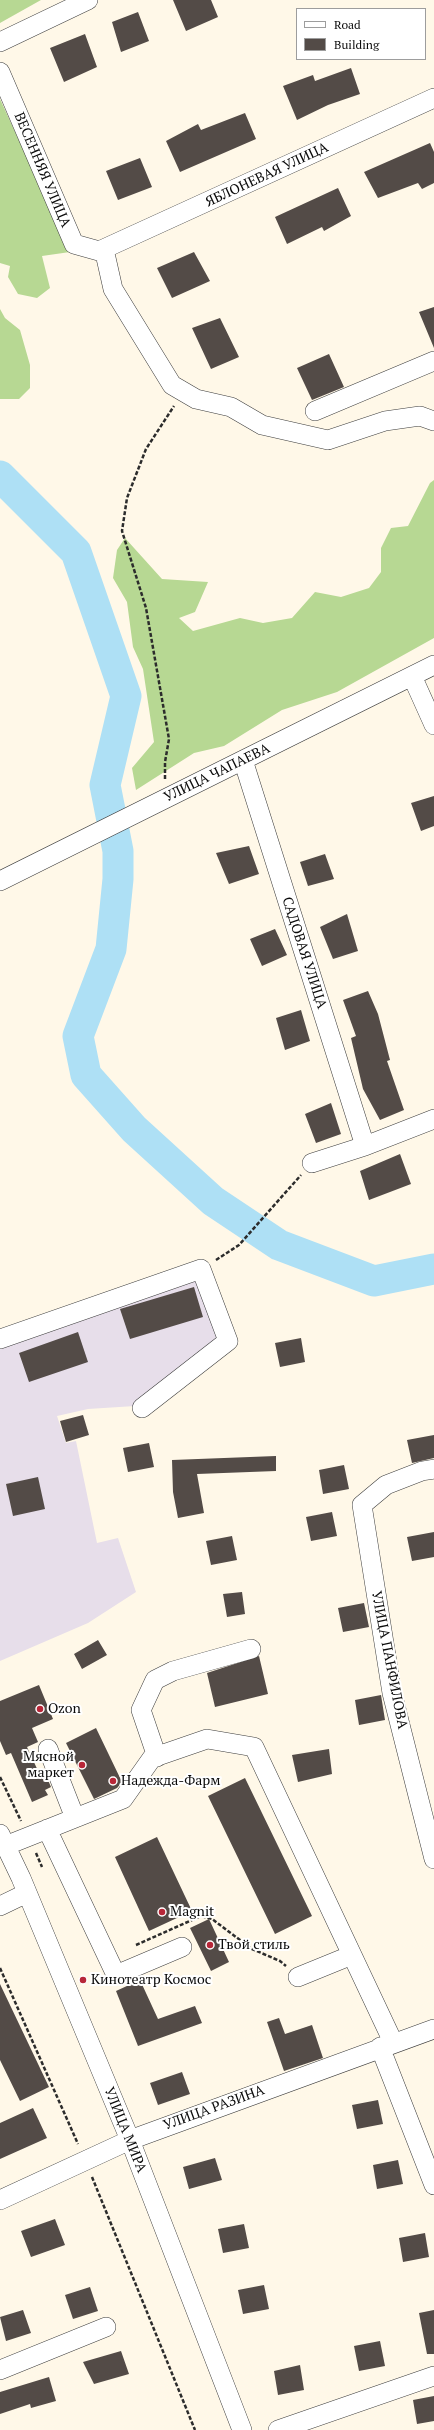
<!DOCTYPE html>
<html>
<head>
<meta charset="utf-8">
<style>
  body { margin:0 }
  #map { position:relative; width:434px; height:2430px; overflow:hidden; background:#fff8e8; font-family:"PT Serif",serif }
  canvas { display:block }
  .legend { position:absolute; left:296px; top:8px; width:130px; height:52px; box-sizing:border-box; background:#fff; border:1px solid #9d9d9d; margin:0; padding:5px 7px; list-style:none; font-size:12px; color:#0a0a0a }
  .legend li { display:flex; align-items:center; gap:8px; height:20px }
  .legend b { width:20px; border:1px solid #9d9d9d }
</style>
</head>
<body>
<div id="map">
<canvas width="434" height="2430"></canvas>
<ul class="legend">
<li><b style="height:5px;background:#fff"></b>Road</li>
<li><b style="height:11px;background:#534b47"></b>Building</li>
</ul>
</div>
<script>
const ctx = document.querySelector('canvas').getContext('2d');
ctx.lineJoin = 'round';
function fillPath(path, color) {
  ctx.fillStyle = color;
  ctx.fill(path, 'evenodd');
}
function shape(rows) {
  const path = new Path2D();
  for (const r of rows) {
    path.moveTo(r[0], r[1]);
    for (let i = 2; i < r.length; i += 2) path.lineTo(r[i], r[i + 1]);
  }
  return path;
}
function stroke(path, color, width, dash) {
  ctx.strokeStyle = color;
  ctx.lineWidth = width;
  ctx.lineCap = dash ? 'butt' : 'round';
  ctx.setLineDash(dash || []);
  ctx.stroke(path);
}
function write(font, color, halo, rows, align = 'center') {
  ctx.font = font + ' "PT Serif",serif';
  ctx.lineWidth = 4;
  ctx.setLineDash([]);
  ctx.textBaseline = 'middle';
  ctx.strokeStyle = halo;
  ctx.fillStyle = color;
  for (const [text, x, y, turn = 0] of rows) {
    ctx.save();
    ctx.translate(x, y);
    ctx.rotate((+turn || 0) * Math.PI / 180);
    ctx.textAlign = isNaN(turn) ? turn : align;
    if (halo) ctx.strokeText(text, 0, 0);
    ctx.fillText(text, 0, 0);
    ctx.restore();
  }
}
fillPath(shape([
  [200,1276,220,1339,135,1406,88,1409,57,1416,66,1443,76,1441,97,1543,118,1538,136,1592,88,1623,0,1661,0,1344]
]), '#e7deea');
fillPath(shape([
  [0,0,41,0,0,23],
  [0,99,70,252,42,256,50,288,37,298,18,294,8,277,10,266,0,263],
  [0,309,5,318,20,330,30,365,30,388,19,399,0,399],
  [434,480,434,638,337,692,282,710,224,746,194,753,136,790,132,768,154,742,143,669,133,647,127,602,113,578,117,550,125,538,162,579,208,582,195,612,179,618,193,631,240,618,263,623,292,618,315,592,341,597,369,588,381,572,381,548,391,528,408,526,430,483]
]), '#b7d893');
stroke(shape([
  [0,476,76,552,126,696,105,785,118,851,118,879,111,949,78,1036,86,1075,134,1129,213,1201,279,1245,374,1281,434,1269]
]), '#aee0f5', 31);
fillPath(shape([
  [173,0,211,0,218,17,186,31],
  [138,12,149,41,121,52,112,22],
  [85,34,97,67,64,82,50,48],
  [351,68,360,94,328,105,297,120,283,86,313,75,315,81],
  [245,113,256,139,180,172,166,141,198,124,201,130],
  [430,143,434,152,434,183,422,189,418,183,378,198,364,172],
  [140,158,152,187,118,200,106,171],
  [338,188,351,216,324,231,322,227,287,244,275,217],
  [194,252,210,281,172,298,157,268],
  [434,307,434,348,419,312],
  [220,318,239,357,211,369,192,328],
  [329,354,344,387,312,400,297,368],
  [434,796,434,826,421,831,411,803],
  [249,846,259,874,229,884,216,853],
  [325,854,334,879,308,886,300,862],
  [347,914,358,951,333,959,320,927],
  [275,929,287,955,262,966,250,939],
  [368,991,378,1014,390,1060,387,1061,404,1110,380,1120,363,1089,351,1038,356,1036,343,1000],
  [301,1010,310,1041,285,1050,276,1018],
  [331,1103,341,1134,316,1143,305,1114],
  [400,1154,411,1184,369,1200,360,1171],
  [194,1287,203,1317,130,1339,120,1309],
  [78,1332,88,1362,29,1382,19,1353],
  [301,1338,305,1362,280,1367,275,1343],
  [83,1415,89,1435,66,1442,60,1421],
  [434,1435,434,1458,412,1463,407,1440],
  [149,1443,154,1467,128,1472,123,1448],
  [276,1456,276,1471,197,1474,204,1513,178,1518,173,1492,172,1460],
  [344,1465,349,1489,323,1494,319,1470],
  [38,1477,45,1509,13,1516,6,1484],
  [332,1512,337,1536,311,1541,306,1517],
  [434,1532,434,1557,412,1561,407,1537],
  [232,1536,237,1560,211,1565,206,1541],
  [242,1592,245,1614,227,1617,223,1594],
  [364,1603,369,1627,343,1632,338,1608],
  [98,1640,107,1655,82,1669,74,1654],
  [259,1656,268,1694,215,1707,207,1673],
  [39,1685,53,1719,32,1728,38,1742,27,1747,39,1773,44,1771,51,1787,45,1790,48,1795,32,1802,11,1753,6,1755,0,1741,0,1701],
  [381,1695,385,1720,359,1725,355,1700],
  [96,1728,122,1782,117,1788,94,1799,66,1743],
  [329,1749,332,1774,298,1782,292,1755],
  [245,1778,312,1916,275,1934,208,1796],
  [157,1837,192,1911,149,1931,115,1857],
  [209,1919,229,1962,211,1971,190,1928],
  [140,1980,158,2019,195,2006,202,2023,138,2046,116,1991],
  [0,1984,49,2087,20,2101,0,2060],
  [279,2018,285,2034,312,2025,323,2058,284,2071,267,2022],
  [182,2072,190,2094,158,2105,150,2083],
  [378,2100,383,2124,357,2129,352,2105],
  [33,2108,47,2138,0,2159,0,2123],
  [215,2158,222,2180,189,2189,183,2167],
  [398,2160,403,2184,377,2189,373,2165],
  [55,2219,65,2245,31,2257,21,2231],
  [244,2224,249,2248,223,2253,218,2229],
  [425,2233,429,2257,403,2262,399,2238],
  [264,2285,269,2309,243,2314,238,2290],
  [90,2287,98,2311,73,2319,65,2295],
  [23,2310,31,2333,6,2341,0,2317],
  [434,2310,434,2354,427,2354,419,2313],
  [380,2341,385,2366,359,2371,354,2346],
  [121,2351,129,2374,94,2384,83,2362],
  [300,2365,304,2390,278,2395,274,2371],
  [49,2377,56,2401,31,2408,30,2404,0,2414,0,2392],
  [434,2396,434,2421,417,2424,413,2400]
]), '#534b47');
const minor = shape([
  [0,42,88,0],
  [0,72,74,244,99,251,434,98],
  [104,249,113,289,172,385,196,399,231,407,262,425,328,440,385,421,420,416,434,421],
  [315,411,434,361],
  [412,676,434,725],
  [243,760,365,1146],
  [0,881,434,665],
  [312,1163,365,1146,434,1119],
  [0,1339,201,1269,228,1341,142,1408],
  [434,1469,422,1471,386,1485,362,1505,392,1693,434,1859],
  [48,1749,75,1818],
  [157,1757,141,1710,155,1680,173,1671,251,1649],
  [47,1829,116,1975,182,1947],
  [0,1834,21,1878,130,2140,242,2430],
  [5,1846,123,1799,152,1758,207,1739,254,1747,393,2042],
  [0,1906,27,1893],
  [298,1977,352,1955],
  [380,2047,434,2185],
  [0,2200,130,2140,434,2029],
  [0,2370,106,2327],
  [278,2430,434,2376]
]);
stroke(minor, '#3d3d3d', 20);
stroke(shape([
  [165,779,165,762,169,739,146,608,122,531,127,498,146,449,174,406],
  [216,1260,239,1245,301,1175],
  [0,1777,21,1821],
  [36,1853,42,1867],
  [136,1945,201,1916,212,1919,252,1949,280,1961,286,1966],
  [0,1968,78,2144],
  [92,2177,195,2430]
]), '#2c2c2c', 2.5, [4, 2]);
stroke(minor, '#fff', 19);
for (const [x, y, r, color] of [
  [40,1709,4,"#b72638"],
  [82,1765,4,"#b72638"],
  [113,1781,4,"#b72638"],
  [162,1912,4,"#b72638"],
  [210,1945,4,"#b72638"],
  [83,1980,4,"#b72638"]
]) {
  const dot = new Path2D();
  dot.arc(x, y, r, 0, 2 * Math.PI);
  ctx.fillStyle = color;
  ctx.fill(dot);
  stroke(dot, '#fff', 1.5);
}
write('14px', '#0a0a0a', '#fff', [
  ["ВЕСЕННЯЯ УЛИЦА",42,170,67],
  ["ЯБЛОНЕВАЯ УЛИЦА",267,175,-25],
  ["УЛИЦА ЧАПАЕВА",217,773,-26],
  ["САДОВАЯ УЛИЦА",304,953,72],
  ["УЛИЦА ПАНФИЛОВА",389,1660,79],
  ["УЛИЦА РАЗИНА",214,2108,-20],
  ["УЛИЦА МИРА",125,2130,68]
]);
write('14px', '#0a0a0a', '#fff', [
  ["Ozon",48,1709],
  ["Мясной",74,1757,"right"],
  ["маркет",74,1773,"right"],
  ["Надежда-Фарм",121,1781],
  ["Magnit",170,1912],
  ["Твой стиль",218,1945],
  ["Кинотеатр Космос",91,1980]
], 'left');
</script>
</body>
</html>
